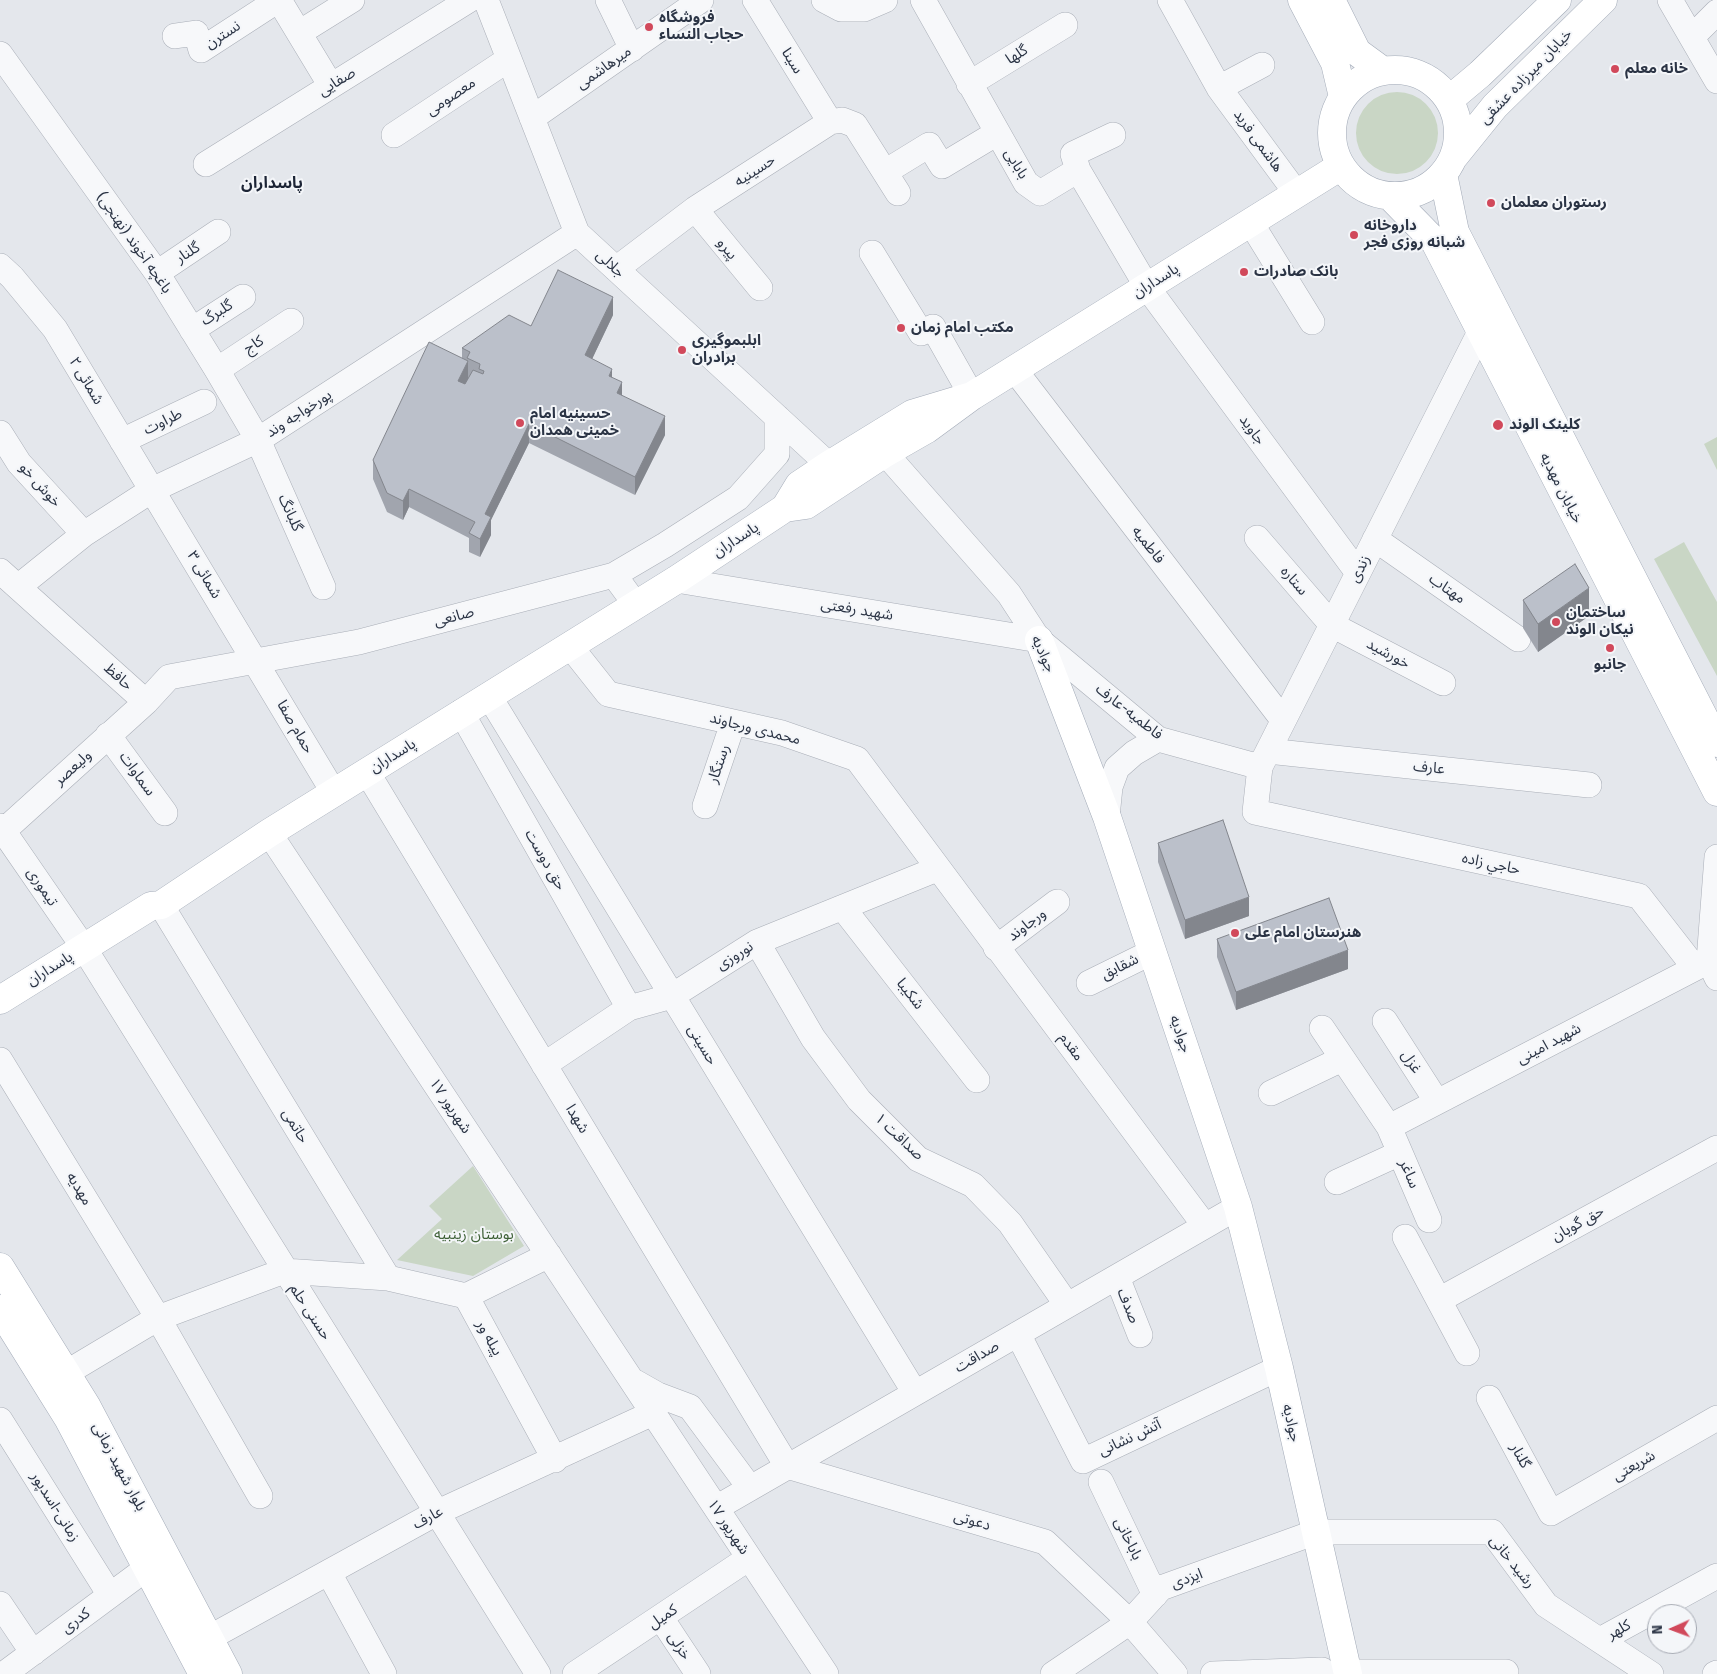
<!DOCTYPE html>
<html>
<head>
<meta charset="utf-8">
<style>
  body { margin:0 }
  #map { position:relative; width:1717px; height:1674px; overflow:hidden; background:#e4e7ec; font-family:"Fira Sans",sans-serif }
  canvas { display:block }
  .north { position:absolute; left:1647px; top:1604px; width:50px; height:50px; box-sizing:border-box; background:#f4f6f9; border:1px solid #a4a8b1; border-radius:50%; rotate:268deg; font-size:14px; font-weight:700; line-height:20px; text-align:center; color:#2b3445 }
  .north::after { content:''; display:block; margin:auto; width:18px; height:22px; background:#d1495b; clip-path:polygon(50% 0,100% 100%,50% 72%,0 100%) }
</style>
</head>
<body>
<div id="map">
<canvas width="1717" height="1674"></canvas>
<div class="north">N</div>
</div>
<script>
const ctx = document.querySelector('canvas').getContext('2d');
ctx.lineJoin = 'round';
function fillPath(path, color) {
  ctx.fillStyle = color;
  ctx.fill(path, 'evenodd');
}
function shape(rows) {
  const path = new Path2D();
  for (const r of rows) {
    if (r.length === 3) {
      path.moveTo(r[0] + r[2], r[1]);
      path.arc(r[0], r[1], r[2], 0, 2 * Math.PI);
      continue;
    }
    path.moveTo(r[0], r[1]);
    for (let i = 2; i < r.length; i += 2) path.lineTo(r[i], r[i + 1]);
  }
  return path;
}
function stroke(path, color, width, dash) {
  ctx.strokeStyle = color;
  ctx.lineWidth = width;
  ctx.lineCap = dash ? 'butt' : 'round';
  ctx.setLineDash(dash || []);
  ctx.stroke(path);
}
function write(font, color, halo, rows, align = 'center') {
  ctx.font = font + ' "Fira Sans","Noto Sans Arabic",sans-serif';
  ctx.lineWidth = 4;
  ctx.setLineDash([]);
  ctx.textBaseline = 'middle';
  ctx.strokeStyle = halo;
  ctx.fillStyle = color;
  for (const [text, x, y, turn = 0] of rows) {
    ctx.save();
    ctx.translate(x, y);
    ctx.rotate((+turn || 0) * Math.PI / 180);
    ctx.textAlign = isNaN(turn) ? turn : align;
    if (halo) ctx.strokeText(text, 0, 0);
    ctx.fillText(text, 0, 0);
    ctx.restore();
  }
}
fillPath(shape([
  [1397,133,41],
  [1717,437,1717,470,1704,444],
  [1684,542,1717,602,1717,676,1654,559],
  [473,1166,524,1246,473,1276,397,1260,442,1219,429,1206]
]), '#c9d6c5');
const minor = shape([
  [279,0,331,86],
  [486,0,577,233,829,465],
  [608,0,632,49],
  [755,0,830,122],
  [824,0,841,9,864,9,885,0],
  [923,0,1026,183,1040,193,1078,170,1147,287,1358,573],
  [1170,0,1219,88,1297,194],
  [1670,0,1717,81],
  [299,33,352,0],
  [175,36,196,33,201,50,278,0],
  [1692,37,1717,12],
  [0,54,157,273,217,370,258,440,323,587],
  [969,84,1065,25],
  [1219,88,1262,65],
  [532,118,701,0],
  [394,135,509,59],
  [206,164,469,0],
  [1078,170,1073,154,1113,135],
  [885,172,929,145,942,166,997,133],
  [695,209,760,288],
  [1251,223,1312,322],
  [872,253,921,333,933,327,972,396],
  [0,266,12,277,55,329,334,793],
  [616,269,695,209,830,122,842,120,855,125,898,193],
  [157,273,218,232],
  [192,330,243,297],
  [1481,330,1260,767,1255,812,1639,896,1695,968],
  [1014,369,1283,720],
  [217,370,291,321],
  [0,433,19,463,84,534],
  [122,441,204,402],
  [885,453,1009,594,1039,640,1158,739,1260,767],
  [1257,538,1332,625,1443,683],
  [1375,539,1518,639],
  [0,571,146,702,169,677,359,642,614,575,636,605],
  [614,575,665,545,738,498,777,454,777,417],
  [676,580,1039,640],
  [18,587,84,534,152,490,258,440,577,233],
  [570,646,608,694,782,733,857,759,1205,1226],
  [489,696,915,1393],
  [461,712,629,1008],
  [108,735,165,813],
  [1268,751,1589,785],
  [367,772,787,1466,1045,1542,1130,1622,1175,1674],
  [705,806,733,723],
  [1107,817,1110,787,1117,768,1134,753,1158,739],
  [0,826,84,948,538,1674],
  [269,833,826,1674],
  [0,834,146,702],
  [1717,857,1709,961,1717,978],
  [161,905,388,1278,466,1296],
  [843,908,977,1080],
  [757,942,813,1038,859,1100,918,1159,973,1185,1010,1223,1067,1305],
  [996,948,1057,902],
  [1089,983,1152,952],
  [1385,1021,1437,1102],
  [1322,1028,1389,1127,1429,1220],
  [0,1060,158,1318,260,1496],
  [544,1065,629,1008,672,996,757,942,937,869],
  [1271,1093,1342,1059],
  [1389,1127,1709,961],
  [1337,1182,1400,1153],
  [1405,1237,1467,1353],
  [549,1255,466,1296,555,1460],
  [1117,1277,1140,1335],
  [1439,1300,1717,1148],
  [1018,1334,1083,1461,1279,1368],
  [66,1373,158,1318,284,1271,388,1278],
  [635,1382,658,1395,690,1407,750,1488],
  [1489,1398,1551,1513,1717,1418],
  [0,1420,110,1595],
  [1101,1482,1155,1595],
  [716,1508,1238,1207],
  [329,1573,384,1674],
  [0,1604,33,1653],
  [661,1618,698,1674],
  [209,1638,438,1512,653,1413],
  [1600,1640,1717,1576],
  [1347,1672,1506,1672],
  [4,1674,147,1568],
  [575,1674,749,1558],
  [1053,1674,1130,1622,1161,1588,1316,1532,1492,1532,1546,1605,1651,1674],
  [1213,1674,1322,1670,1324,1674],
  [1715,1674,1717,1673]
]);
const major = shape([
  [1302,0,1335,63,1343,97],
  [1331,0,1357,52,1383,71],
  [1395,133,63],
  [1449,100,1480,74,1557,0],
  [1453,158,1495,106,1603,0],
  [1443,174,1455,232,1717,743],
  [1390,196,1435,242,1717,792],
  [785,508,806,505,885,453,927,429,972,396,1341,166],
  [1039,640,1107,817,1238,1207,1279,1368,1348,1674],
  [0,1000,151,906,161,905,269,833,676,580,785,508,799,485,829,465,912,414,972,396],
  [0,1267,87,1407,228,1674],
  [0,1309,68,1418,203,1674]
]);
stroke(minor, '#a9aeb7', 26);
stroke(major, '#a3abb8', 29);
stroke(minor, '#f7f8fa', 25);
stroke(major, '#fff', 28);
fillPath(shape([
  [613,315,592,359,612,377,622,395,665,435,635,495,529,443,491,520,491,535,480,557,469,552,469,538,409,507,403,520,387,512,373,479,373,460,462,358,462,348,531,326],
  [1523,600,1589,616,1538,652,1523,628],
  [1158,843,1249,916,1185,939,1158,862],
  [1217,939,1348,969,1236,1010,1217,957]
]), '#a1a5ae');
fillPath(shape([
  [613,297,613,315,585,374,585,355],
  [468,361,468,379,458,400,458,381],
  [612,369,612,387,609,376],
  [622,382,622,401,617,393],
  [665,416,665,435,635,495,635,477],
  [529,424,529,443,491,520,491,535,480,557,480,539,485,514],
  [409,489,409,507,403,520,403,501],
  [1589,588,1589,616,1538,652,1538,624],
  [1249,897,1249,916,1185,939,1185,920],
  [1348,950,1348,969,1236,1010,1236,992]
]), '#83868d');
const building = shape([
  [558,270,613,297,585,355,612,369,609,376,622,382,617,393,665,416,635,477,529,424,485,514,491,517,480,539,469,533,475,522,409,489,403,501,387,493,373,460,429,342,468,361,458,381,465,384,473,370,483,374,484,371,479,369,480,364,467,358,470,352,462,348,509,315,531,326,558,270],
  [1575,564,1589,588,1538,624,1523,600,1575,564],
  [1223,820,1249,897,1185,920,1158,843,1223,820],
  [1329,898,1348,950,1236,992,1217,939,1329,898]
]);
fillPath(building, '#bbc0ca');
stroke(building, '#83868d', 1);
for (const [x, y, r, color] of [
  [649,27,5,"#d1495b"],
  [1615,69,5,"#d1495b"],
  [1491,203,5,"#d1495b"],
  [1354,235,5,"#d1495b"],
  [1244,272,5,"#d1495b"],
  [901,328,5,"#d1495b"],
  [682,350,5,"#d1495b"],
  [520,423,5,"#d1495b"],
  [1498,425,6,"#d1495b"],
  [1556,622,5,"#d1495b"],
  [1610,648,5,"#d1495b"],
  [1235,933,5,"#d1495b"]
]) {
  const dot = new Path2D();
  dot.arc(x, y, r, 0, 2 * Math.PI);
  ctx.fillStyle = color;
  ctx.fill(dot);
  stroke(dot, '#f4f6f9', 2);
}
write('bold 15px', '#2b3445', '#f4f6f9', [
  ["فروشگاه",659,18],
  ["حجاب النساء",659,35],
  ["خانه معلم",1625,69],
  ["رستوران معلمان",1501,203],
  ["داروخانه",1364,226],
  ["شبانه روزی فجر",1364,243],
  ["بانک صادرات",1254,272],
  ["مکتب امام زمان",911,328],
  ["ابلبموگیری",692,341],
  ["برادران",692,358],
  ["حسینیه امام",530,414],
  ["خمینی همدان",530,431],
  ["کلینک الوند",1509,425],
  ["ساختمان",1566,613],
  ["نیکان الوند",1566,630],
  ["جانبو",1610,665,"center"],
  ["هنرستان امام علی",1245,933]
], 'left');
write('15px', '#2b3445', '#f4f6f9', [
  ["نسترن",223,35,-33],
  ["گلها",1017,55,-32],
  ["سینا",792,61,58],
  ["میرهاشمی",604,68,-35],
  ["خیابان میرزاده عشقی",1526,77,-46],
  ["صفایی",337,82,-32],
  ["معصومی",451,97,-34],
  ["هاشمی فرید",1258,141,54],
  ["بابایی",1016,164,59],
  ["حسینیه",755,171,-33],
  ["باغچه آخوند (نهنجی)",134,243,55],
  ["پیرو",727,249,51],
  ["گلنار",188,253,-33],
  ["جلالی",610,264,43],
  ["پاسداران",1156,281,-32],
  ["گلبرگ",217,313,-32],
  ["کاج",254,345,-33],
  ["شمائی ۲",86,381,59],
  ["پورخواجه وند",299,414,-33],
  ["طراوت",163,422,-26],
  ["جاوید",1252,430,54],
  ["خوش خو",40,485,48],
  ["خیابان مهدیه",1561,488,63],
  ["گلبانگ",290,513,66],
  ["پاسداران",736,540,-33],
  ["فاطمیه",1148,545,52],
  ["زندی",1360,569,-63],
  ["شمائی ۳",204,575,59],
  ["ستاره",1294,581,49],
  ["مهتاب",1447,589,35],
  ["شهید رفعتی",857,610,9],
  ["صانعی",454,617,-15],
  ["جوادیه",1043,654,66],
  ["خورشید",1388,654,28],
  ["حافظ",118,677,42],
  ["فاطمیه-عارف",1129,712,38],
  ["حمام صفا",295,727,60],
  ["محمدی ورجاوند",755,729,14],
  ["پاسداران",393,756,-32],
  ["رستگار",719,764,-71],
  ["ولیعصر",73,768,-42],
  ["عارف",1429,768,6],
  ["سماوات",137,774,54],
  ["حق دوست",545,860,60],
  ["حاجي زاده",1491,864,12],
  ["تیموری",42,887,56],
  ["ورجاوند",1027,925,-37],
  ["نوروزی",735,956,-32],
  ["شقابق",1120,967,-26],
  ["پاسداران",50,969,-32],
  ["شکیبا",910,994,52],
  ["جوادیه",1180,1034,71],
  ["شهید امینی",1549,1044,-28],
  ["حسینی",702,1045,59],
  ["مقدم",1071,1047,53],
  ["غزل",1411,1062,57],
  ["۱۷ شهریور",450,1106,56],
  ["شهدا",577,1119,59],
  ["حاتمی",295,1126,59],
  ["صداقت ۱",899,1137,43],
  ["ساغر",1409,1174,67],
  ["مهدیه",79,1189,59],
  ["حق گویان",1578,1224,-29],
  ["صدف",1128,1306,68],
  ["حسنی حلم",310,1312,57],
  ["پیله ور",489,1338,61],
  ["صداقت",977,1357,-30],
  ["جوادیه",1291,1423,77],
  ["آتش نشانی",1130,1438,-25],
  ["گلنار",1520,1456,62],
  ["شریعتی",1634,1466,-30],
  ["بلوار شهید زمانی",119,1467,62],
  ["زمانی-اسدپور",55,1507,58],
  ["عارف",428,1518,-28],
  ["دعوتی",972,1521,16],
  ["۱۷ شهریور",728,1527,56],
  ["باباخانی",1128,1539,64],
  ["رشید خانی",1512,1562,51],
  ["ایزدی",1187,1579,-20],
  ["کمیل",663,1617,-34],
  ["کدری",76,1621,-37],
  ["کلهر",1619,1630,-29],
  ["خزلی",679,1646,57]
]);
write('15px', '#3f6138', '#f4f6f9', [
  ["بوستان زینبیه",474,1235]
]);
write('bold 16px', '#1d2536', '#f4f6f9', [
  ["پاسداران",272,184]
]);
</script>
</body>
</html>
